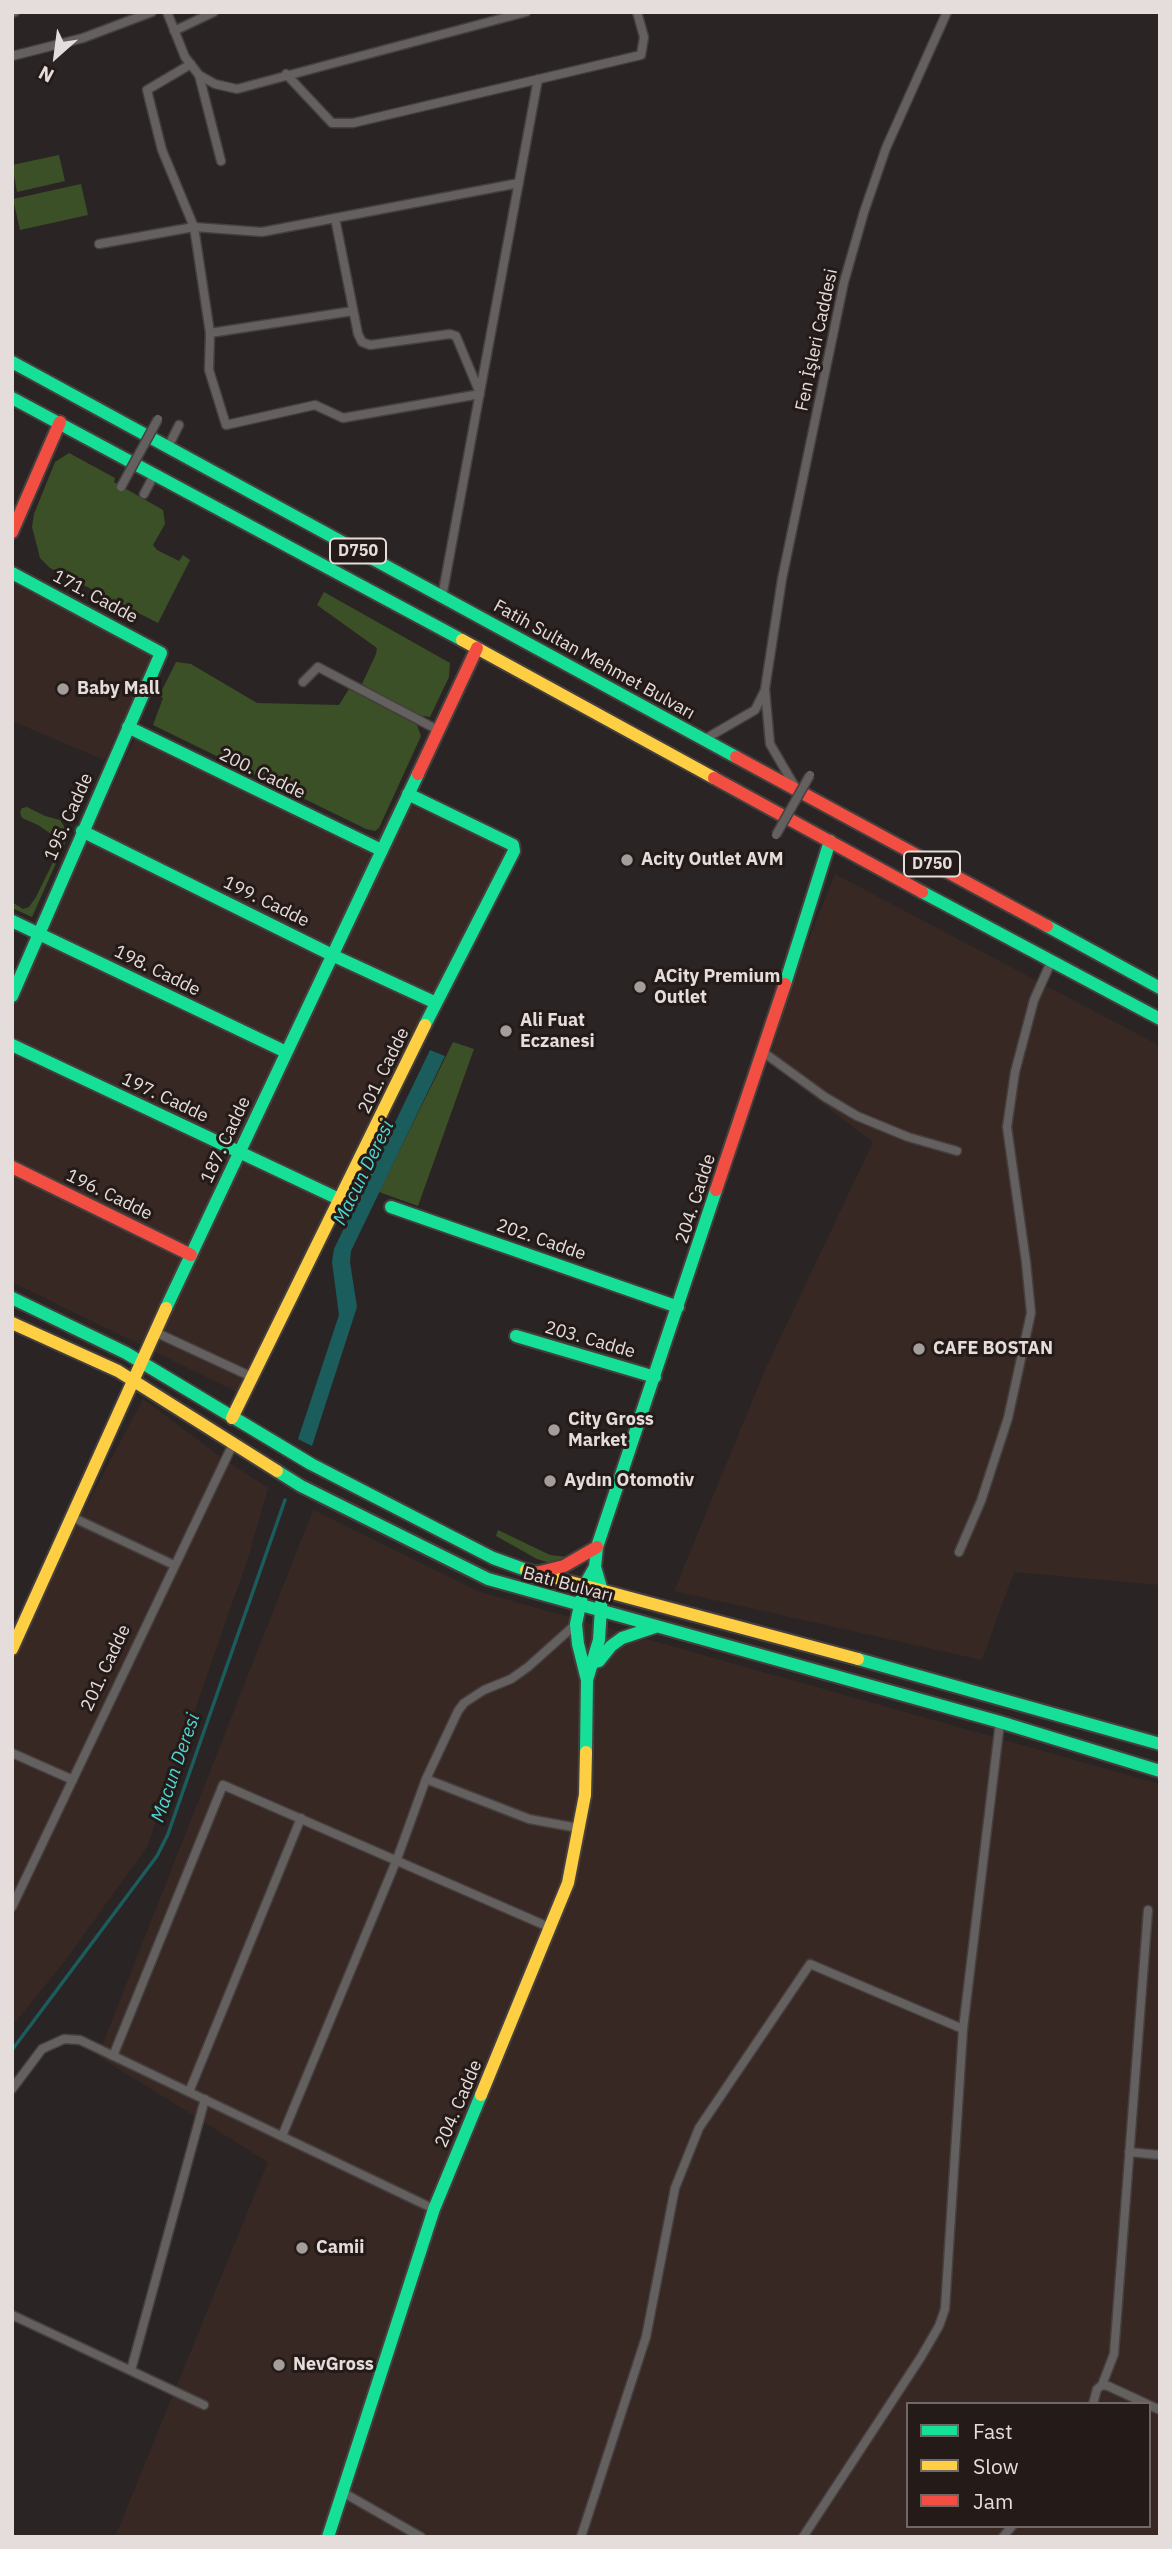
<!DOCTYPE html>
<html>
<head>
<meta charset="utf-8">
<style>
  body { margin:0 }
  #map { position:relative; width:1172px; height:2549px; overflow:hidden; background:#2a2524; font-family:"IBM Plex Sans",sans-serif }
  canvas { display:block }
  .frame { position:absolute; inset:0; border:14px solid #e4dddb; pointer-events:none }
  .legend { position:absolute; left:906px; top:2402px; width:245px; height:126px; box-sizing:border-box; background:#241a17; border:2px solid #716865; margin:0; padding:9px 12px; list-style:none; font-size:21px; color:#e4dddb }
  .legend li { display:flex; align-items:center; gap:14px; height:35px }
  .legend b { width:35px; border:2px solid #716865 }
  .north { position:absolute; left:21px; top:21px; width:70px; height:70px; -webkit-text-stroke:5px #241a17; paint-order:stroke; rotate:208deg; font-size:19px; font-weight:700; line-height:28px; text-align:center; color:#e4dddb }
  .north::after { content:''; display:block; margin:auto; width:24px; height:32px; background:#e4dddb; clip-path:polygon(50% 0,100% 100%,50% 72%,0 100%) }
</style>
</head>
<body>
<div id="map">
<canvas width="1172" height="2549"></canvas>
<div class="frame"></div>
<ul class="legend">
<li><b style="height:9px;background:#16e098"></b>Fast</li>
<li><b style="height:9px;background:#ffcf43"></b>Slow</li>
<li><b style="height:9px;background:#f24e42"></b>Jam</li>
</ul>
<div class="north">N</div>
</div>
<script>
const ctx = document.querySelector('canvas').getContext('2d');
ctx.lineJoin = 'round';
function fillPath(path, color) {
  ctx.fillStyle = color;
  ctx.fill(path, 'evenodd');
}
function shape(rows) {
  const path = new Path2D();
  for (const r of rows) {
    path.moveTo(r[0], r[1]);
    for (let i = 2; i < r.length; i += 2) path.lineTo(r[i], r[i + 1]);
  }
  return path;
}
function stroke(path, color, width, dash) {
  ctx.strokeStyle = color;
  ctx.lineWidth = width;
  ctx.lineCap = dash ? 'butt' : 'round';
  ctx.setLineDash(dash || []);
  ctx.stroke(path);
}
function write(font, color, halo, rows, align = 'center') {
  ctx.font = font + ' "IBM Plex Sans",sans-serif';
  ctx.lineWidth = 6;
  ctx.setLineDash([]);
  ctx.textBaseline = 'middle';
  ctx.strokeStyle = halo;
  ctx.fillStyle = color;
  for (const [text, x, y, turn = 0] of rows) {
    ctx.save();
    ctx.translate(x, y);
    ctx.rotate((+turn || 0) * Math.PI / 180);
    ctx.textAlign = isNaN(turn) ? turn : align;
    if (halo) ctx.strokeText(text, 0, 0);
    ctx.fillText(text, 0, 0);
    ctx.restore();
  }
}
fillPath(shape([
  [12,583,156,652,104,760,12,721],
  [136,736,376,838,396,799,511,849,237,1392,12,1282,12,1004],
  [835,874,1160,1046,1160,1585,1014,1572,982,1660,674,1591,765,1370,873,1142,769,1063,790,986],
  [143,1399,222,1458,268,1488,248,1558,147,1847,64,1962,12,2026,12,1646],
  [313,1510,480,1592,1160,1784,1160,2537,115,2537,268,2162,98,2056],
  [908,2404,1149,2404,1149,2526,908,2526]
]), '#382823');
fillPath(shape([
  [59,155,65,181,17,192,12,165],
  [81,184,88,215,20,230,13,199],
  [69,453,115,478,114,482,163,510,165,524,153,545,157,550,179,561,183,555,190,560,158,623,50,568,40,558,32,527,34,514,55,462],
  [324,592,450,663,449,677,430,717,418,715,362,684,376,654,377,648,317,605],
  [176,662,191,664,257,703,339,705,349,689,417,725,421,736,379,828,375,831,366,829,153,725,163,698,159,696],
  [27,807,45,816,60,820,69,834,32,917,12,908,12,902,23,909,29,907,36,897,54,860,54,836,38,825,22,818,20,812,22,808],
  [453,1042,474,1049,418,1206,379,1192],
  [498,1530,550,1555,568,1557,566,1561,550,1563,537,1559,496,1536]
]), '#3b5026');
fillPath(shape([
  [430,1050,445,1056,351,1251,350,1262,357,1307,312,1446,298,1439,339,1315,332,1262,334,1249]
]), '#1b5c5c');
stroke(shape([
  [12,2050,157,1856,168,1834,285,1500]
]), '#1b5c5c', 3.5);
const street = shape([
  [167,12,185,57,199,75,215,84,237,89,526,12],
  [12,13,15,12],
  [174,31,214,12],
  [12,56,83,38,152,12],
  [191,64,147,90,162,150,194,227,210,333,209,370,226,425,315,405,343,418,480,394],
  [286,74,332,123,353,123,641,55,644,37,637,12],
  [199,75,221,161],
  [335,218,358,334,362,342,370,345,450,334,456,336,479,391],
  [99,244,194,227,262,232,519,183],
  [210,333,353,311],
  [168,447,179,425],
  [144,494,154,475],
  [442,597,538,79],
  [303,682,318,667,438,730],
  [705,739,755,710,764,692],
  [794,785,770,744,765,689,782,579,844,282,864,212,886,148,947,12],
  [763,1052,825,1097,857,1116,908,1137,957,1151],
  [155,1332,252,1377],
  [72,1517,174,1565],
  [959,1552,981,1501,1008,1418,1031,1313,1026,1262,1007,1127,1015,1072,1034,1000,1051,962],
  [12,1753,73,1780],
  [426,1779,529,1819,578,1828],
  [12,1907,233,1444],
  [113,2056,223,1785,551,1928],
  [12,2089,42,2049,64,2039,80,2040,434,2209],
  [189,2092,301,1818],
  [282,2136,397,1859,426,1779,458,1711,464,1703,484,1690,511,1679,528,1667,576,1624],
  [1129,2152,1160,2155],
  [12,2315,204,2405],
  [131,2370,205,2099],
  [1102,2385,1114,2354,1148,1910],
  [1093,2404,1097,2389,1102,2385,1108,2386,1147,2404],
  [1149,2405,1160,2410],
  [344,2493,421,2537],
  [581,2537,646,2337,675,2188,699,2128,810,1964,963,2029],
  [803,2537,921,2357,939,2326,945,2309,963,2029,1000,1722],
  [1003,2537,1012,2526]
]);
const fast = shape([
  [12,362,736,757],
  [12,398,462,640],
  [12,573,161,653,12,996],
  [128,727,381,850],
  [408,794,513,845,514,851,425,1025],
  [82,831,332,955,436,1003],
  [922,892,1160,1019],
  [12,921,286,1052],
  [1047,926,1160,988],
  [785,984,830,841],
  [12,1045,341,1200],
  [391,1207,678,1307],
  [12,1298,126,1353,311,1464,493,1558,526,1570],
  [166,1308,418,774],
  [516,1336,655,1377],
  [277,1471,301,1486,488,1579,1000,1722,1160,1771],
  [858,1659,1160,1744],
  [592,1663,599,1661,611,1646,622,1638,655,1627],
  [587,1680,599,1640,602,1591,595,1567,597,1547,716,1190],
  [586,1752,587,1680,578,1644,576,1624,584,1586,595,1567],
  [328,2537,434,2209,481,2095]
]);
const slow = shape([
  [462,640,714,778],
  [12,1323,118,1371,277,1471],
  [232,1418,425,1025],
  [526,1570,858,1659],
  [12,1649,166,1308],
  [481,2095,568,1883,585,1795,586,1752]
]);
const jam = shape([
  [12,532,60,422],
  [736,757,1047,926],
  [418,774,477,648],
  [714,778,922,892],
  [12,1167,191,1255],
  [716,1190,785,984],
  [536,1573,564,1566,597,1547]
]);
stroke(street, '#45403f', 11);
stroke(fast, '#45403f', 16);
stroke(slow, '#45403f', 16);
stroke(jam, '#45403f', 16);
stroke(street, '#64605f', 8);
stroke(fast, '#16e098', 12);
stroke(slow, '#ffcf43', 12);
stroke(jam, '#f24e42', 12);
const streetBridge = shape([
  [121,487,158,419],
  [776,835,810,775]
]);
stroke(streetBridge, '#45403f', 11, []);
stroke(streetBridge, '#64605f', 8);
for (const [x, y, r, color] of [
  [63,689,7,"#a39d9b"],
  [627,860,7,"#a39d9b"],
  [640,987,7,"#a39d9b"],
  [506,1031,7,"#a39d9b"],
  [919,1349,7,"#a39d9b"],
  [554,1430,7,"#a39d9b"],
  [550,1481,7,"#a39d9b"],
  [302,2248,7,"#a39d9b"],
  [279,2365,7,"#a39d9b"]
]) {
  const dot = new Path2D();
  dot.arc(x, y, r, 0, 2 * Math.PI);
  ctx.fillStyle = color;
  ctx.fill(dot);
  stroke(dot, '#241a17', 2.5);
}
for (const [x, y, w] of [
  [358,551,56],
  [932,864,56]
]) {
  const box = new Path2D();
  box.roundRect(x - w / 2, y - 12.5, w, 25, 5);
  ctx.fillStyle = '#241a17';
  ctx.fill(box);
  stroke(box, '#e4dddb', 2);
}
write('bold 16px', '#e4dddb', null, [
  ["D750",358,551],
  ["D750",932,864]
]);
write('18px', '#e4dddb', '#241a17', [
  ["Fen İşleri Caddesi",817,340,-78],
  ["171. Cadde",95,597,28],
  ["Fatih Sultan Mehmet Bulvarı",594,660,29],
  ["200. Cadde",262,774,26],
  ["195. Cadde",69,817,-66],
  ["199. Cadde",266,902,26],
  ["198. Cadde",157,971,26],
  ["201. Cadde",384,1071,-64],
  ["197. Cadde",165,1098,25],
  ["187. Cadde",226,1140,-65],
  ["196. Cadde",109,1195,26],
  ["204. Cadde",696,1199,-72],
  ["202. Cadde",541,1240,19],
  ["203. Cadde",590,1340,16],
  ["Batı Bulvarı",568,1585,15],
  ["201. Cadde",106,1668,-65],
  ["204. Cadde",459,2104,-67]
]);
write('bold 18px', '#e4dddb', '#241a17', [
  ["Baby Mall",77,689],
  ["Acity Outlet AVM",641,860],
  ["ACity Premium",654,977],
  ["Outlet",654,998],
  ["Ali Fuat",520,1021],
  ["Eczanesi",520,1042],
  ["CAFE BOSTAN",933,1349],
  ["City Gross",568,1420],
  ["Market",568,1441],
  ["Aydın Otomotiv",564,1481],
  ["Camii",316,2248],
  ["NevGross",293,2365]
], 'left');
write('italic 19px', '#4ed6d7', '#241a17', [
  ["Macun Deresi",364,1173,-64],
  ["Macun Deresi",176,1768,-71]
]);
</script>
</body>
</html>
